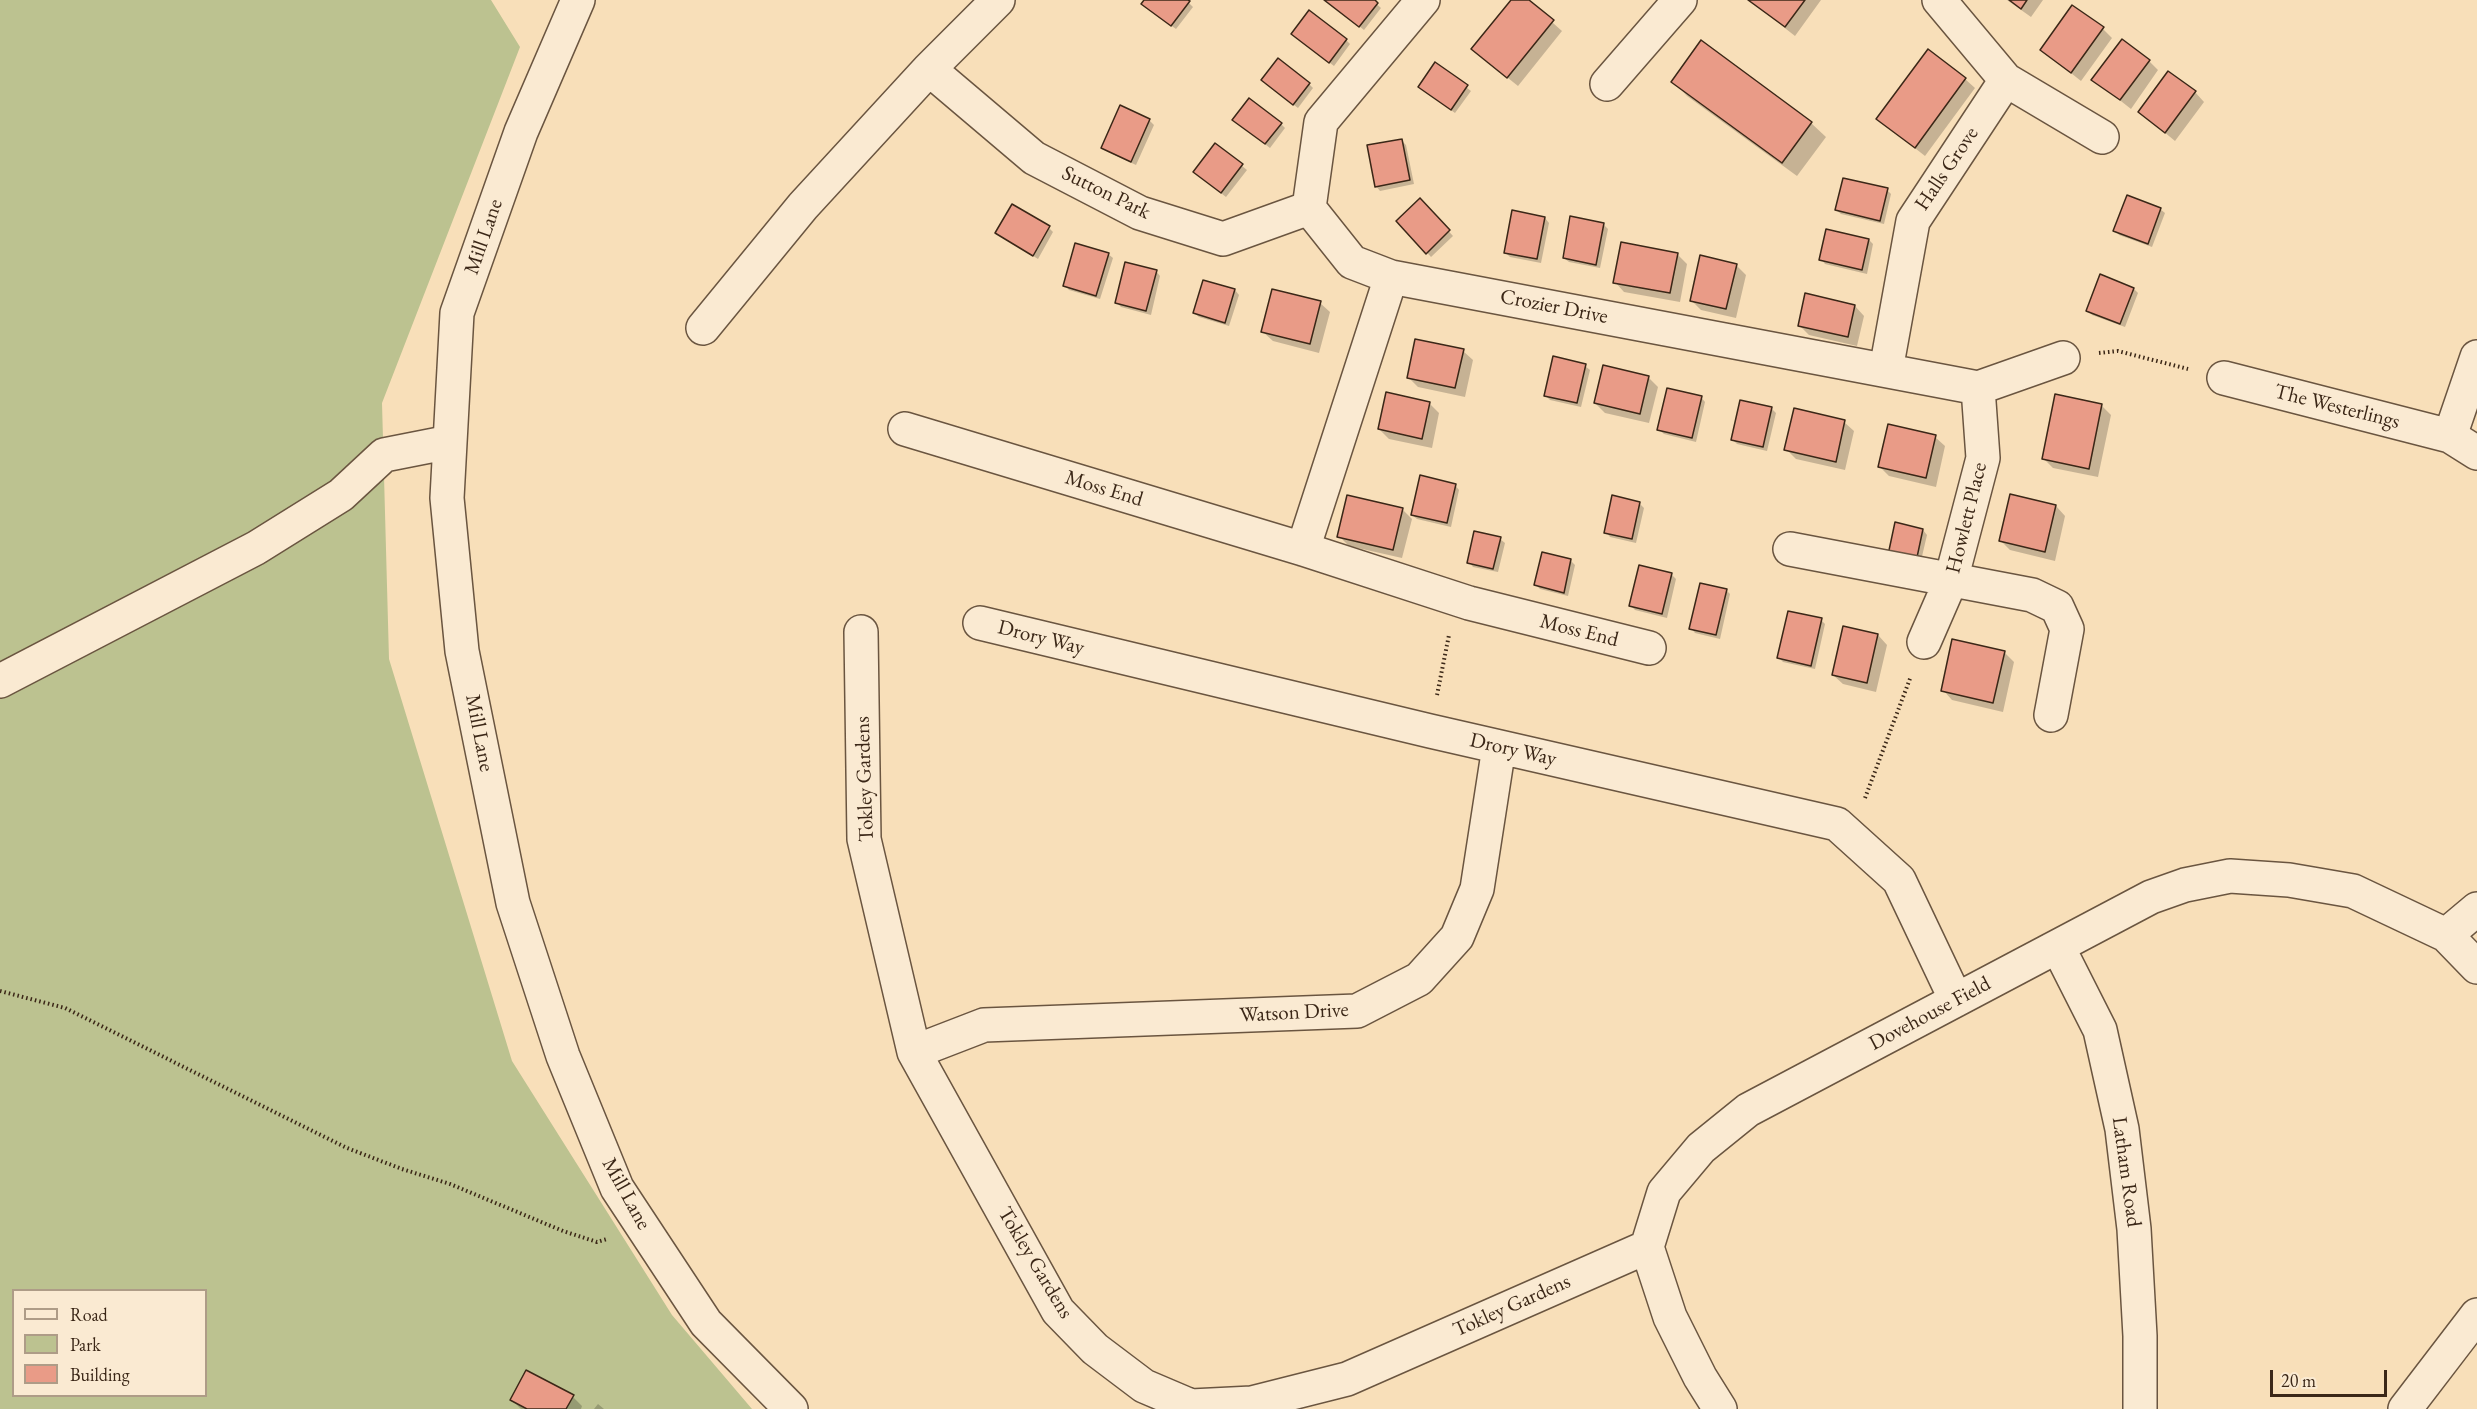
<!DOCTYPE html>
<html>
<head>
<meta charset="utf-8">
<style>
  body { margin:0 }
  #map { position:relative; width:2477px; height:1409px; overflow:hidden; background:#f8dfb9; font-family:"EB Garamond",serif }
  canvas { display:block }
  .legend { position:absolute; left:12px; top:1289px; width:195px; height:108px; box-sizing:border-box; background:#faead2; border:2px solid #ae9c87; margin:0; padding:8px 10px; list-style:none; font-size:18px; color:#3b2717 }
  .legend li { display:flex; align-items:center; gap:12px; height:30px }
  .legend b { width:30px; border:2px solid #ae9c87 }
  .scale { position:absolute; left:2270px; top:1370px; width:117px; height:27px; box-sizing:border-box; border:3px solid #3b2717; border-top:0; padding-left:8px; font-size:18px; line-height:21px; white-space:nowrap; color:#3b2717; -webkit-text-stroke:4px #faead2; paint-order:stroke }
</style>
</head>
<body>
<div id="map">
<canvas width="2477" height="1409"></canvas>
<ul class="legend">
<li><b style="height:8px;background:#faead2"></b>Road</li>
<li><b style="height:16px;background:#bcc290"></b>Park</li>
<li><b style="height:16px;background:#e99b87"></b>Building</li>
</ul>
<div class="scale">20 m</div>
</div>
<script>
const ctx = document.querySelector('canvas').getContext('2d');
ctx.lineJoin = 'round';
function fillPath(path, color) {
  ctx.fillStyle = color;
  ctx.fill(path, 'evenodd');
}
function shape(rows) {
  const path = new Path2D();
  for (const r of rows) {
    path.moveTo(r[0], r[1]);
    for (let i = 2; i < r.length; i += 2) path.lineTo(r[i], r[i + 1]);
  }
  return path;
}
function stroke(path, color, width, dash) {
  ctx.strokeStyle = color;
  ctx.lineWidth = width;
  ctx.lineCap = dash ? 'butt' : 'round';
  ctx.setLineDash(dash || []);
  ctx.stroke(path);
}
function write(font, color, halo, rows, align = 'center') {
  ctx.font = font + ' "EB Garamond",serif';
  ctx.lineWidth = 4.5;
  ctx.setLineDash([]);
  ctx.textBaseline = 'middle';
  ctx.strokeStyle = halo;
  ctx.fillStyle = color;
  for (const [text, x, y, turn = 0] of rows) {
    ctx.save();
    ctx.translate(x, y);
    ctx.rotate((+turn || 0) * Math.PI / 180);
    ctx.textAlign = isNaN(turn) ? turn : align;
    if (halo) ctx.strokeText(text, 0, 0);
    ctx.fillText(text, 0, 0);
    ctx.restore();
  }
}
fillPath(shape([
  [0,0,491,0,520,47,382,403,389,659,512,1061,672,1315,752,1409,0,1409],
  [14,1290,206,1290,206,1396,14,1396]
]), '#bcc290');
fillPath(shape([
  [1146,0,1186,0,1193,7,1176,29,1147,8],
  [1326,0,1372,0,1381,8,1364,30],
  [1512,0,1527,0,1562,31,1518,86,1483,58],
  [1749,0,1821,0,1795,36],
  [2007,0,2043,0,2031,17],
  [2103,29,2112,38,2081,81,2042,50],
  [1297,38,1346,40,1350,44,1334,66],
  [2149,61,2158,70,2131,109,2093,79],
  [1436,64,1471,91,1455,113,1424,91],
  [1965,79,1975,88,1925,156,1878,119],
  [1673,81,1811,123,1826,137,1797,176,1687,96],
  [1309,84,1313,88,1298,108,1267,85],
  [2195,92,2204,102,2175,141,2140,112],
  [1121,107,1149,120,1154,125,1136,165,1108,152,1103,148],
  [1239,124,1281,124,1285,128,1270,148],
  [1401,140,1406,145,1414,184,1380,191,1376,186],
  [1216,145,1247,170,1226,197,1199,176],
  [1887,190,1891,194,1884,224,1841,214,1836,210],
  [1420,200,1453,236,1431,257,1398,221],
  [2160,209,2165,213,2152,247,2119,235,2115,230],
  [1545,218,1549,223,1541,263,1510,257,1505,252],
  [1603,224,1608,229,1600,268,1569,262,1564,258],
  [1049,228,1053,232,1038,259,997,233],
  [1869,240,1873,244,1867,274,1825,264,1821,259],
  [1108,254,1113,258,1100,299,1069,290,1065,285],
  [1678,255,1687,264,1680,302,1624,292,1615,282],
  [1736,265,1746,275,1736,318,1701,310,1691,300],
  [1156,271,1160,276,1151,315,1121,307,1117,303],
  [1204,281,1235,290,1239,295,1229,326,1199,317,1194,313],
  [2134,289,2138,293,2125,327,2092,315,2088,310],
  [1320,303,1330,312,1319,353,1273,341,1263,332],
  [1855,306,1864,316,1857,346,1809,335,1799,325],
  [1463,351,1473,360,1465,397,1418,387,1409,378],
  [1585,366,1590,370,1581,407,1550,400,1545,395],
  [1648,377,1658,387,1649,423,1605,413,1595,403],
  [1701,397,1705,402,1696,442,1664,434,1659,430],
  [1429,403,1439,413,1432,448,1389,439,1379,429],
  [2101,405,2111,415,2098,477,2053,468,2044,459],
  [1771,408,1776,413,1767,451,1737,444,1733,440],
  [1844,422,1854,431,1845,470,1796,459,1786,449],
  [1935,437,1945,446,1936,487,1889,476,1880,467],
  [1455,485,1459,490,1451,527,1417,519,1412,515],
  [1639,503,1644,508,1636,543,1610,537,1606,532],
  [2056,506,2065,516,2055,561,2010,550,2001,541],
  [1402,509,1412,519,1402,558,1349,546,1339,536],
  [1896,524,1923,530,1927,535,1920,565],
  [1500,539,1505,543,1498,572,1473,567,1469,562],
  [1570,560,1575,565,1568,596,1540,589,1536,585],
  [1671,574,1676,579,1667,618,1635,610,1631,606],
  [1726,590,1730,594,1720,639,1695,633,1691,628],
  [1821,620,1825,624,1815,669,1783,662,1779,658],
  [1878,635,1887,645,1876,692,1843,684,1833,675],
  [2004,652,2014,662,2003,712,1952,700,1943,690],
  [573,1397,582,1406,581,1409,521,1409,512,1400],
  [598,1404,604,1409,594,1409]
]), '#0003');
const building = shape([
  [1144,0,1188,0,1190,1,1171,26,1141,4,1144,0],
  [1324,0,1375,0,1378,3,1359,27,1324,0],
  [1511,0,1529,0,1554,20,1507,78,1471,49,1511,0],
  [1748,0,1805,0,1785,27,1748,0],
  [2009,0,2027,0,2021,9,2009,0],
  [2072,5,2104,27,2071,73,2040,50,2072,5],
  [1309,10,1347,39,1329,63,1291,34,1309,10],
  [2122,39,2150,60,2120,100,2091,80,2122,39],
  [1701,40,1812,122,1782,163,1671,82,1701,40],
  [1928,49,1966,78,1915,148,1876,119,1928,49],
  [1278,58,1310,83,1293,105,1261,80,1278,58],
  [1435,62,1468,85,1451,110,1418,87,1435,62],
  [2168,71,2196,91,2165,133,2138,112,2168,71],
  [1249,98,1282,123,1265,144,1232,120,1249,98],
  [1120,105,1150,119,1131,162,1101,148,1120,105],
  [1402,139,1410,180,1375,187,1367,145,1402,139],
  [1215,143,1243,164,1221,193,1193,172,1215,143],
  [1843,178,1888,188,1880,221,1835,210,1843,178],
  [2127,195,2161,208,2148,244,2113,231,2127,195],
  [1420,198,1450,230,1426,254,1396,221,1420,198],
  [1012,204,1050,226,1033,256,995,233,1012,204],
  [1512,210,1545,217,1537,259,1504,253,1512,210],
  [1570,216,1604,223,1596,265,1563,258,1570,216],
  [1826,229,1869,239,1862,270,1819,260,1826,229],
  [1621,242,1678,253,1670,293,1613,283,1621,242],
  [1075,243,1109,253,1096,296,1063,286,1075,243],
  [1700,255,1737,264,1726,309,1690,301,1700,255],
  [1125,262,1157,270,1146,311,1115,303,1125,262],
  [2100,274,2134,288,2120,324,2086,311,2100,274],
  [1203,280,1235,289,1225,323,1193,313,1203,280],
  [1272,289,1321,301,1310,344,1261,332,1272,289],
  [1805,293,1855,305,1848,337,1798,326,1805,293],
  [1415,339,1464,349,1455,388,1407,378,1415,339],
  [1553,356,1586,364,1577,403,1544,396,1553,356],
  [1603,365,1649,376,1640,414,1594,403,1603,365],
  [1667,388,1702,396,1692,438,1657,430,1667,388],
  [1386,392,1430,402,1422,439,1378,429,1386,392],
  [2055,394,2102,404,2089,469,2042,459,2055,394],
  [1740,400,1772,407,1763,447,1731,440,1740,400],
  [1794,408,1845,420,1836,462,1784,450,1794,408],
  [1888,424,1936,435,1926,478,1878,467,1888,424],
  [1420,475,1456,484,1447,523,1411,515,1420,475],
  [2010,494,2056,505,2045,552,1999,541,2010,494],
  [1347,495,1403,508,1393,550,1337,537,1347,495],
  [1612,495,1640,502,1632,539,1604,533,1612,495],
  [1895,522,1923,529,1916,562,1888,555,1895,522],
  [1474,531,1501,537,1493,569,1467,563,1474,531],
  [1542,552,1571,559,1564,593,1534,585,1542,552],
  [1639,565,1672,573,1662,614,1629,606,1639,565],
  [1700,583,1727,589,1716,635,1689,629,1700,583],
  [1788,611,1822,618,1811,666,1777,658,1788,611],
  [1843,626,1878,634,1867,683,1832,675,1843,626],
  [1952,639,2005,651,1993,703,1941,691,1952,639],
  [526,1370,574,1395,566,1409,527,1409,510,1400,526,1370]
]);
fillPath(building, '#e99b87');
stroke(building, '#3b2717', 1.5);
const minor = shape([
  [578,0,521,132,457,313,447,498,462,651,513,903,563,1056,617,1188,706,1323,791,1409],
  [1423,0,1321,122,1309,208,1352,262,1391,277,1978,388,2063,358],
  [1939,0,2006,80,2102,137],
  [929,69,998,0],
  [1607,84,1680,0],
  [703,328,803,206,929,69,1034,158,1140,213,1223,239,1309,208],
  [1886,370,1913,221,2006,80],
  [2224,378,2450,436,2477,453],
  [905,429,1303,549,1469,603,1649,648],
  [2450,436,2477,357],
  [1303,549,1391,277],
  [1790,549,2032,595,2057,607,2067,629,2051,715],
  [980,623,1430,731,1837,824,1899,880,1956,1000],
  [861,632,864,839,914,1052,1058,1311,1095,1349,1144,1386,1191,1406,1252,1403,1347,1379,1647,1247],
  [1924,642,1951,580,1983,458,1978,388],
  [0,681,256,548,341,495,384,455,450,442],
  [2446,935,2477,909],
  [2058,947,2100,1030,2122,1129,2134,1229,2140,1336,2140,1409],
  [914,1052,984,1025,1357,1011,1419,979,1457,937,1477,889,1499,747],
  [1720,1409,1700,1377,1670,1317,1647,1247,1664,1192,1701,1148,1748,1110,2151,897,2185,885,2230,876,2289,880,2353,891,2446,935,2477,967],
  [2405,1409,2477,1315]
]);
stroke(minor, '#6a5540', 36);
stroke(shape([
  [2099,353,2118,351,2188,369],
  [1437,695,1449,635],
  [1865,798,1911,676],
  [0,991,65,1008,347,1148,402,1169,450,1184,563,1231,597,1242,607,1239]
]), '#3b2717', 4, [1.5, 3]);
stroke(minor, '#faead2', 33);
write('21px', '#3b2717', '#faead2', [
  ["Halls Grove",1947,169,-56],
  ["Sutton Park",1106,193,26],
  ["Mill Lane",484,237,-71],
  ["Crozier Drive",1554,307,11],
  ["The Westerlings",2337,407,14],
  ["Moss End",1104,489,17],
  ["Howlett Place",1967,518,-76],
  ["Moss End",1579,631,14],
  ["Drory Way",1041,638,14],
  ["Mill Lane",479,733,79],
  ["Drory Way",1513,750,13],
  ["Tokley Gardens",865,779,-92],
  ["Watson Drive",1294,1013,-3],
  ["Dovehouse Field",1930,1014,-28],
  ["Latham Road",2126,1172,82],
  ["Mill Lane",626,1194,61],
  ["Tokley Gardens",1035,1263,59],
  ["Tokley Gardens",1512,1306,-24]
]);
</script>
</body>
</html>
